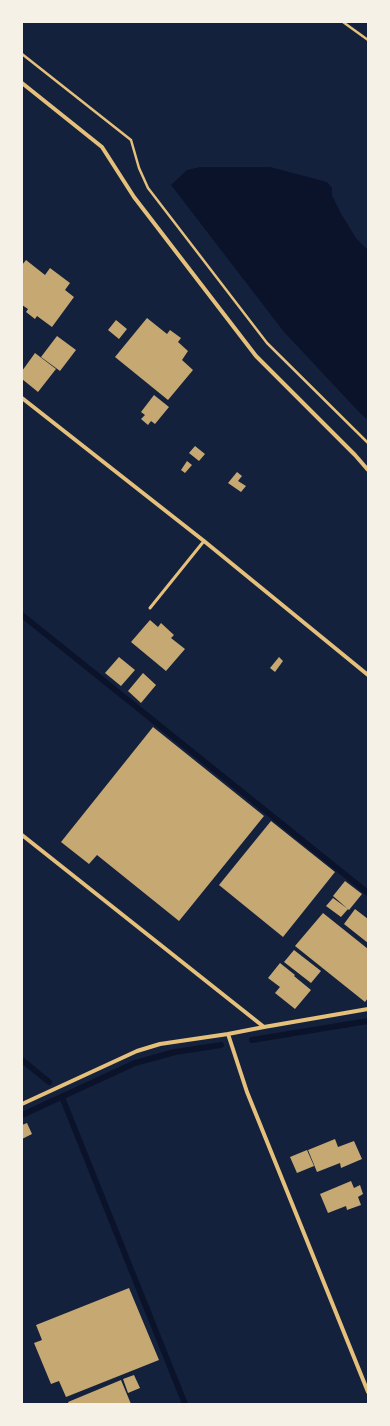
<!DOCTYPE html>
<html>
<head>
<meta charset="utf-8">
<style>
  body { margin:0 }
  #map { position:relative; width:390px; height:1426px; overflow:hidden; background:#14213d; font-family:Overpass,sans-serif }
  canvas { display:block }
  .frame { position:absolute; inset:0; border:23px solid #f6f1e7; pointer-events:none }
</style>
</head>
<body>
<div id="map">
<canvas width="390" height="1426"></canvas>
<div class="frame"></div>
</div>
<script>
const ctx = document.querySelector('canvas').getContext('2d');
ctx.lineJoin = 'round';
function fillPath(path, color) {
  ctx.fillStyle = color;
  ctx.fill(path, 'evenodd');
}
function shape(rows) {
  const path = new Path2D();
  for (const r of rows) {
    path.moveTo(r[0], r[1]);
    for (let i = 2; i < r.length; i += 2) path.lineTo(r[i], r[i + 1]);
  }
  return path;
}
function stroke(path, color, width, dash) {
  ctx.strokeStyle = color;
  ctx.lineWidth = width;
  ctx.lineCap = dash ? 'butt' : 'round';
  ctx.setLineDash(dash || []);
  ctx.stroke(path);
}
fillPath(shape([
  [200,167,270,167,327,182,332,188,332,195,340,212,356,238,368,250,368,420,360,413,284,332,171,185,187,170]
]), '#0b132b');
stroke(shape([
  [22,615,368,893],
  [252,1040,368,1021],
  [22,1060,49,1082],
  [62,1097,185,1404],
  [22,1115,135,1063,175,1052,221,1045]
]), '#0b132b', 6);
fillPath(shape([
  [26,260,45,275,50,268,70,283,65,290,74,297,52,327,37,316,35,319,26,312,28,309,22,305,22,265],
  [147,318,167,334,170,330,181,338,178,342,188,351,182,360,193,370,168,400,115,357],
  [116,320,127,329,119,339,108,330],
  [57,336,76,350,60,371,41,357],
  [35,353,56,369,38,392,22,379,22,371],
  [154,395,169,407,155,424,151,421,148,425,141,419,145,415,141,412],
  [195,446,205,454,199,461,189,453],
  [187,461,192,465,185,473,181,470],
  [237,472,242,476,238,481,246,486,241,492,228,483],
  [150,620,158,627,161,623,174,635,171,638,185,649,166,671,131,642],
  [119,657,135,670,121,686,105,673],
  [279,657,283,661,275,672,270,668],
  [143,673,156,685,141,703,128,691],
  [153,727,264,816,188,910,183,906,188,910,179,921,97,855,89,864,61,842],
  [271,821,335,872,283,937,219,885],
  [345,881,362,894,349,910,333,896],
  [333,898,348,909,341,917,326,906],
  [355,909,368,919,368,943,344,924],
  [323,913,368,949,368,998,365,1002,295,946],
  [294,950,321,971,311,983,284,962],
  [280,963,295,975,294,976,311,990,295,1009,275,993,280,987,268,978],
  [27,1123,32,1134,22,1139,22,1125],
  [335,1139,338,1147,354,1141,362,1159,341,1168,340,1163,317,1172,308,1150],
  [307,1150,314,1166,297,1173,290,1157],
  [351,1181,354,1188,360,1185,363,1194,358,1197,361,1205,347,1210,346,1206,328,1213,320,1194],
  [129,1288,159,1360,66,1397,59,1381,51,1384,34,1343,42,1340,36,1325],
  [134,1375,140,1388,128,1393,123,1379],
  [121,1380,131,1404,69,1404,68,1402]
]), '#c6a872');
stroke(shape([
  [343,22,368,40],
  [22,54,131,140,139,168,148,188,267,343,368,443]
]), '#e5c07b', 2.5);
stroke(shape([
  [150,608,204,541]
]), '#e5c07b', 3);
stroke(shape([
  [22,83,102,147,134,197,256,356,355,455,368,470],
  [22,398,204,541,368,675],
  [22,835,264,1027,228,1034,247,1092,368,1392],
  [264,1027,368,1009],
  [22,1104,137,1051,160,1044,228,1034]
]), '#e5c07b', 4);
</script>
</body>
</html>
